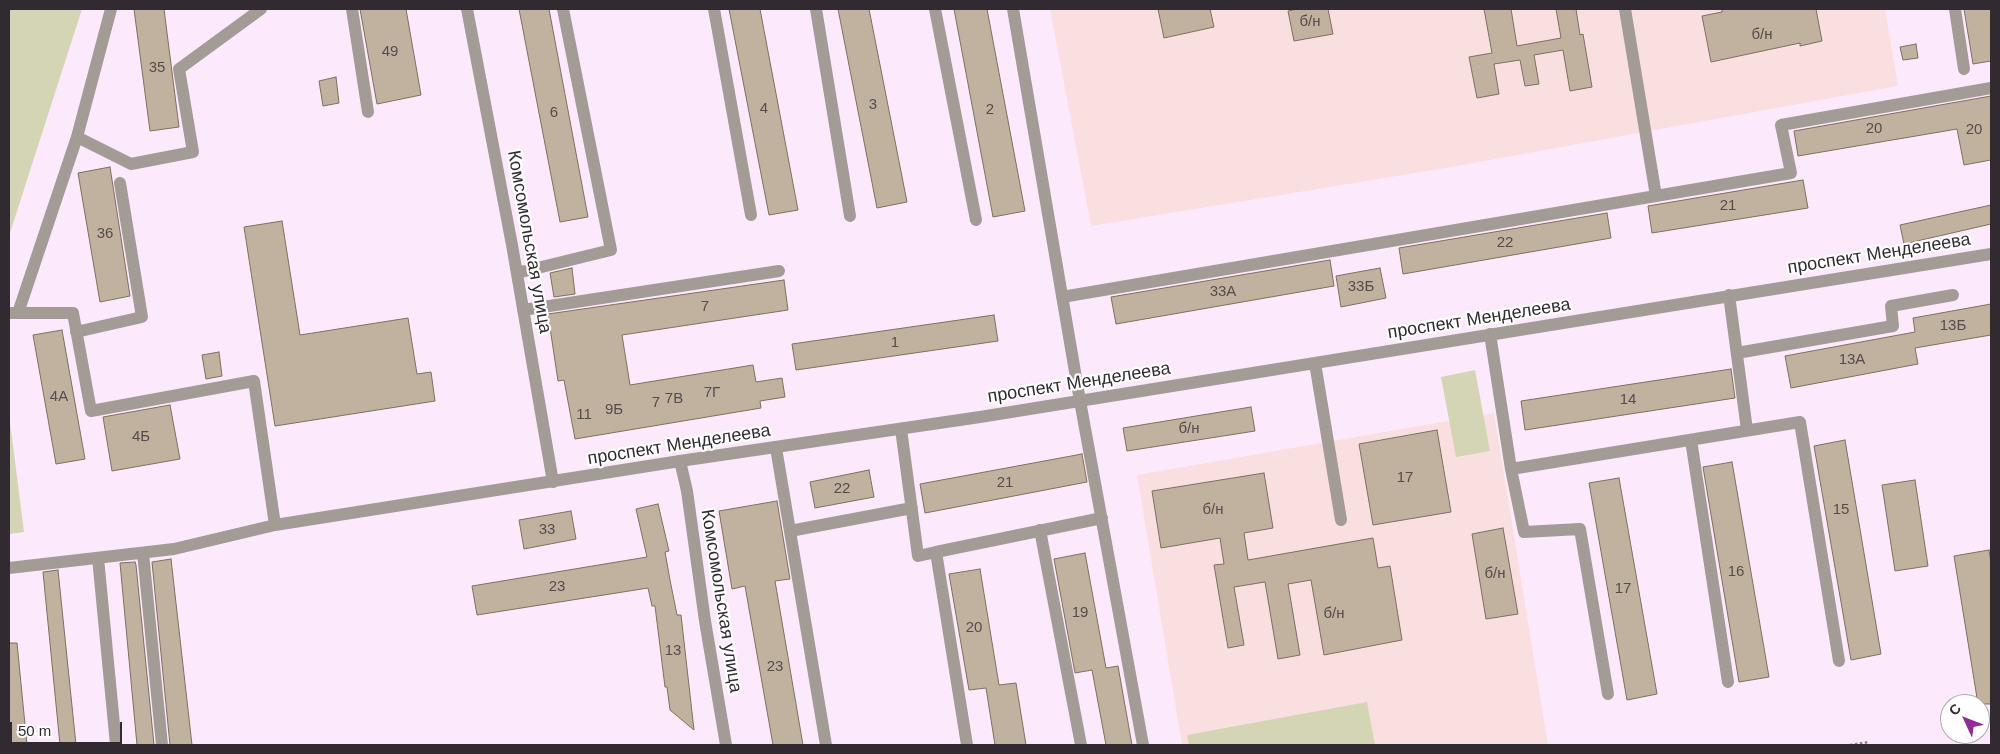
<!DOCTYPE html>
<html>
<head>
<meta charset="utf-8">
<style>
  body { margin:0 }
  #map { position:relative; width:2000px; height:754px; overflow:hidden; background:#fceafc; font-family:Helvetica,sans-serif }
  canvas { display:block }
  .frame { position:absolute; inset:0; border:10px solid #312a31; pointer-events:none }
  .north { position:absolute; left:1940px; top:694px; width:50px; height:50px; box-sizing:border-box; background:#fefefe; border:1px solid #aca9ac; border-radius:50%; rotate:313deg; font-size:14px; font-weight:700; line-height:20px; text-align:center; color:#312a31 }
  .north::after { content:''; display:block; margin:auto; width:18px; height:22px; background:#8f2d95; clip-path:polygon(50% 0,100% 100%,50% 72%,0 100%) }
  .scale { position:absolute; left:10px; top:722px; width:112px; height:22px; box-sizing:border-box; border:2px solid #312a31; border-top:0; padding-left:6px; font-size:15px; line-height:18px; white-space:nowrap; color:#312a31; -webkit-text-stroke:4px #fefefe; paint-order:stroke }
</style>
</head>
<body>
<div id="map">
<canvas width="2000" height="754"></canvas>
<div class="frame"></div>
<div class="north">С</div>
<div class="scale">50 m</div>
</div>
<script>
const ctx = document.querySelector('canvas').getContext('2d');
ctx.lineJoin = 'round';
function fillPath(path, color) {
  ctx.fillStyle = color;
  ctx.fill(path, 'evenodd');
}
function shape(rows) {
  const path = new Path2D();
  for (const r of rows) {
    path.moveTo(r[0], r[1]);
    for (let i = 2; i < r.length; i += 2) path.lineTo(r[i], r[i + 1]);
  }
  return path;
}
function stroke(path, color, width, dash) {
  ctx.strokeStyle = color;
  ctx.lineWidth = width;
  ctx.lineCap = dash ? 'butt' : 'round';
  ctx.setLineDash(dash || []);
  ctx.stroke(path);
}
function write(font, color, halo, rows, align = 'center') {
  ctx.font = font + ' Helvetica,sans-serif';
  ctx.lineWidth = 4.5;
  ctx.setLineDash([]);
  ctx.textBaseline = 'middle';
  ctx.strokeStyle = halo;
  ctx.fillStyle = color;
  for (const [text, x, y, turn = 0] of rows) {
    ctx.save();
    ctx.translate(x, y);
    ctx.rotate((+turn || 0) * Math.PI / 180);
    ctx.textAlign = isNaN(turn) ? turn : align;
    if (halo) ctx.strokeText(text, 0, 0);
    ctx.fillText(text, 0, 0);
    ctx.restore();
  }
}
fillPath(shape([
  [1050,9,1885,9,1898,86,1440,169,1091,226],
  [1494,413,1548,745,1182,745,1137,475]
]), '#fadfe1');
fillPath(shape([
  [9,9,82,9,9,236],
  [1475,370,1490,451,1456,457,1441,377],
  [9,414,24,532,9,534],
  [1367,702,1375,745,1189,745,1187,735]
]), '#d3d5b5');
const building = shape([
  [134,9,164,9,179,127,150,131,134,9],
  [360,9,406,9,421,95,377,104,360,9],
  [519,9,549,9,588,217,560,222,519,9],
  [729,9,760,9,798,210,769,215,729,9],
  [838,9,869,9,907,202,877,208,838,9],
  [954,9,987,9,1025,211,993,217,954,9],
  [1158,9,1210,9,1214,27,1164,38,1158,9],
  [1298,9,1328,9,1333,34,1294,41,1288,11,1298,9],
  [1484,9,1511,9,1517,46,1561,38,1556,9,1576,9,1580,35,1583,34,1592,87,1570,91,1563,50,1534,55,1539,84,1525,86,1520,60,1494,64,1499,94,1477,98,1469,57,1492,53,1484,9],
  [1722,9,1816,9,1822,41,1800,46,1800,43,1711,62,1702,16,1722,12,1722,9],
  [1964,9,1991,9,1991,61,1973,64,1964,9],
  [1916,44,1918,58,1903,60,1900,47,1916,44],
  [336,77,339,103,323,106,319,81,336,77],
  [1991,96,1991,160,1964,165,1957,129,1798,156,1794,131,1991,96],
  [110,167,130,296,100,302,78,173,110,167],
  [1803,180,1808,208,1652,233,1648,206,1803,180],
  [1991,205,1991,224,1904,244,1900,225,1991,205],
  [1607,213,1611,238,1403,274,1399,248,1607,213],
  [282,221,300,335,408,318,417,374,431,372,435,401,275,426,244,227,282,221],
  [1330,260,1334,286,1116,324,1111,297,1330,260],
  [572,268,575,294,554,297,550,273,572,268],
  [1380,268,1386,298,1341,307,1336,276,1380,268],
  [784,280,788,310,622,335,630,385,753,365,756,382,782,378,785,397,760,401,761,408,575,439,564,380,558,381,548,314,784,280],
  [1991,304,1991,335,1915,348,1918,364,1791,388,1785,356,1915,332,1913,318,1991,304],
  [994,315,998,341,796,370,792,344,994,315],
  [62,330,85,459,56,464,33,335,62,330],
  [219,352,222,376,206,379,202,355,219,352],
  [1731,369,1735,398,1525,430,1521,401,1731,369],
  [170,405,180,459,112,471,103,417,170,405],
  [1251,407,1255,431,1127,451,1123,428,1251,407],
  [1437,430,1451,512,1373,525,1359,444,1437,430],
  [1845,440,1881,654,1851,660,1814,446,1845,440],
  [1082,454,1087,482,925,513,920,484,1082,454],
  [1732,462,1769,677,1739,682,1703,467,1732,462],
  [869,470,874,497,815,508,810,482,869,470],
  [1264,473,1273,528,1244,533,1248,560,1373,538,1378,568,1390,566,1402,640,1324,655,1311,580,1288,584,1300,655,1278,659,1265,582,1234,587,1244,645,1228,648,1214,565,1224,564,1220,538,1161,548,1152,491,1264,473],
  [1619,478,1657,694,1627,700,1589,483,1619,478],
  [1915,480,1928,566,1895,571,1882,485,1915,480],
  [777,501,790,579,775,581,803,745,773,745,745,586,732,589,719,511,777,501],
  [658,504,669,551,665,552,670,580,677,615,681,615,694,730,670,710,667,687,665,687,655,606,652,606,648,588,477,615,472,586,647,557,636,509,658,504],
  [571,511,576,539,524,549,519,520,571,511],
  [1503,528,1518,614,1486,619,1472,534,1503,528],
  [1989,550,1991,563,1991,704,1978,704,1954,556,1989,550],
  [1085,553,1106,668,1118,666,1132,745,1106,745,1092,670,1075,673,1054,559,1085,553],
  [171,559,192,745,170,745,152,562,171,559],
  [135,562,136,565,154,745,137,745,120,563,135,562],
  [980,569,999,685,1016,683,1026,745,995,745,986,688,969,690,949,574,980,569],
  [58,570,76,745,60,745,43,572,58,570],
  [9,643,17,643,27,745,9,745,9,643]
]);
fillPath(building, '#c1b2a0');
stroke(building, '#7e6f5f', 1);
stroke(shape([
  [1850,745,1869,742]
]), '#908490', 2.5, [2.5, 2.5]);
stroke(shape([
  [352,9,368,112],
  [467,9,512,245,553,482],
  [714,9,751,215],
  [816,9,850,216],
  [935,9,976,220],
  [1013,9,1080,401,1143,745],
  [1625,9,1656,196],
  [1955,9,1964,69],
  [77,137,131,164,193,152,179,69,261,9],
  [517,273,611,250,563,9],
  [1729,295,1747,430],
  [1062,297,1791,173,1781,125,1991,88],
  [523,310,779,271],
  [9,313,73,313,91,411,254,381,275,525],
  [18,313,77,137,111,9],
  [76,332,142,317,120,183],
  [1490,334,1511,469,1800,422,1839,661],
  [1737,353,1893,326,1891,306,1953,295],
  [1315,363,1341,520],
  [901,429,918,556,936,552,967,745],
  [1691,440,1728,682],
  [776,448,826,745],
  [680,461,687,491,705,621,726,745],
  [1511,469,1524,532,1580,529,1608,694],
  [1040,530,1081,745],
  [790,531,912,508],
  [936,552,1102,518],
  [143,553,162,745],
  [98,558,116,745],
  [9,568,174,549,275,525,680,461,980,417,1991,254]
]), '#a39b95', 12);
write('15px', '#554c4d', null, [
  ["б/н",1310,22],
  ["б/н",1762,35],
  ["49",390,52],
  ["35",157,68],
  ["3",873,105],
  ["4",764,109],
  ["2",990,110],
  ["6",554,113],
  ["20",1874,129],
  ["20",1974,130],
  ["21",1728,206],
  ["36",105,234],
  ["22",1505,243],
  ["33Б",1361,287],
  ["33А",1223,292],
  ["7",705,307],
  ["13Б",1953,326],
  ["1",895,343],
  ["13А",1852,360],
  ["7Г",712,393],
  ["4А",59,397],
  ["7В",674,399],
  ["14",1628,400],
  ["7",656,403],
  ["9Б",614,410],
  ["11",584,415],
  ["б/н",1189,429],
  ["4Б",141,437],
  ["17",1405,478],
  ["21",1005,483],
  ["22",842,489],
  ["б/н",1213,510],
  ["15",1841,510],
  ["33",547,530],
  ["16",1736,572],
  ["б/н",1495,574],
  ["23",557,587],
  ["17",1623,589],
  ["19",1080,613],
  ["б/н",1334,614],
  ["20",974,628],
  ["13",673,651],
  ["23",775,667]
]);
write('18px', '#312a31', '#fefefe', [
  ["Комсомольская улица",529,242,80],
  ["проспект Менделеева",1879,254,-9],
  ["проспект Менделеева",1479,319,-9],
  ["проспект Менделеева",1079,383,-9],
  ["проспект Менделеева",679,445,-9],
  ["Комсомольская улица",721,601,81]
]);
</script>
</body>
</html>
